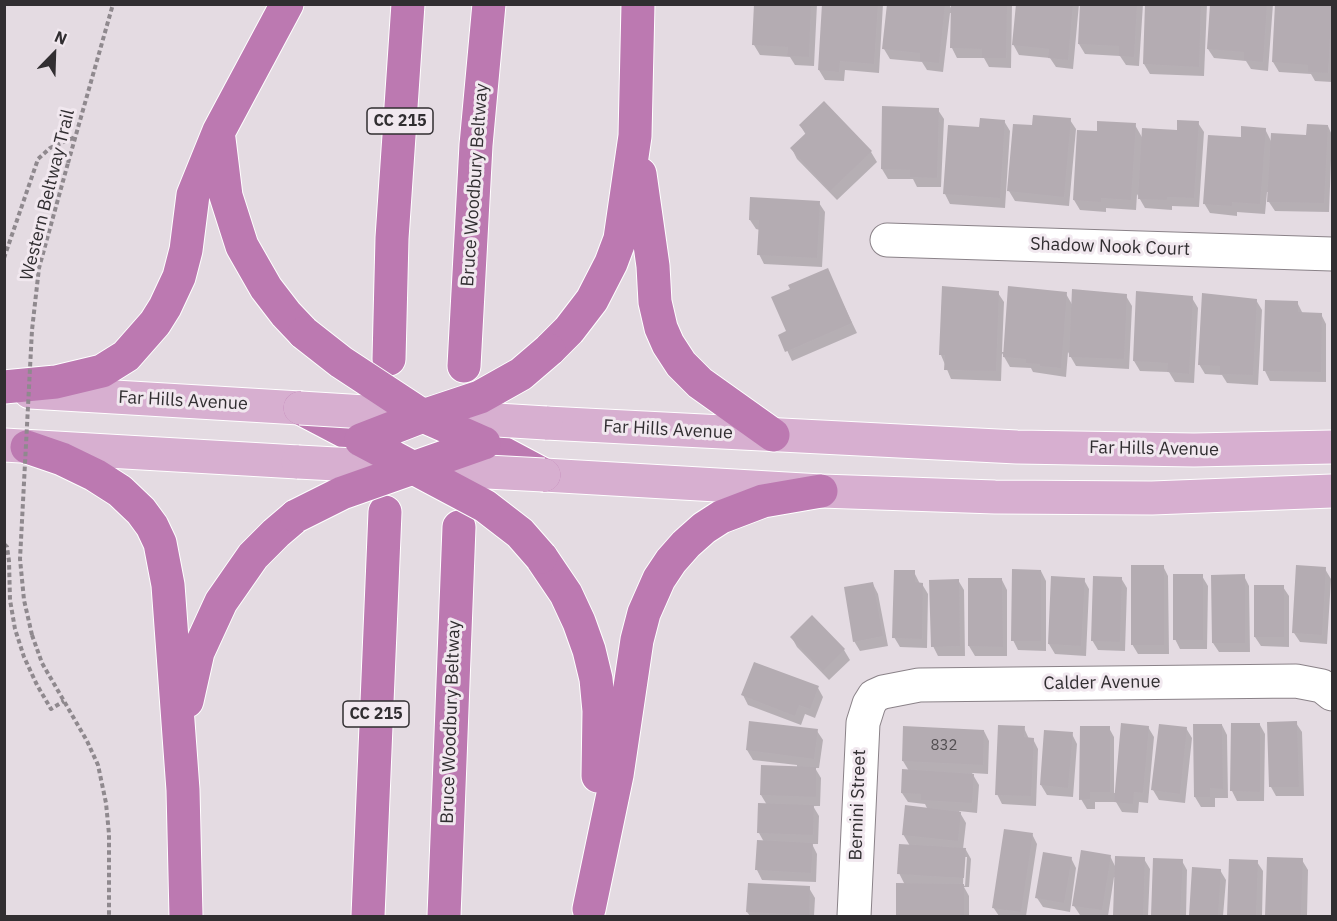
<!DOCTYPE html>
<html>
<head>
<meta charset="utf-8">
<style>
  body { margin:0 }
  #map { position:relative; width:1337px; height:921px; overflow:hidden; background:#e4dbe2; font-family:"IBM Plex Sans",sans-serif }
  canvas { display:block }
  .frame { position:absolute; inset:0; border:6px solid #312e31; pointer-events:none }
  .north { position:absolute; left:24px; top:24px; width:60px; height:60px; -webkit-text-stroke:4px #f1e8ef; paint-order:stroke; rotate:23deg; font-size:16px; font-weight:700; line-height:24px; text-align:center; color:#312e31 }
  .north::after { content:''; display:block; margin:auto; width:21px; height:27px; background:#312e31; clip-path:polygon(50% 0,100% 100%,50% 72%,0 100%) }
</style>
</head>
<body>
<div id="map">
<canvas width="1337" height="921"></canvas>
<div class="frame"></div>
<div class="north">N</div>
</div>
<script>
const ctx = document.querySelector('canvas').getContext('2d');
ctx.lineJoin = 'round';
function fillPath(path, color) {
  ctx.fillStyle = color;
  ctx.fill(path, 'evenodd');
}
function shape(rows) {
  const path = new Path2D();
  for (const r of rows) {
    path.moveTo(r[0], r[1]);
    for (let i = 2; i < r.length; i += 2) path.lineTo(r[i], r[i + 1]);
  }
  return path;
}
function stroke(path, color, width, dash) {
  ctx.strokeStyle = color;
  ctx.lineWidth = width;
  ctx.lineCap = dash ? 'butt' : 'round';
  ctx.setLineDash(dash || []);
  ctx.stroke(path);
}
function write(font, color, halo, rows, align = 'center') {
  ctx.font = font + ' "IBM Plex Sans",sans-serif';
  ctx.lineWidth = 6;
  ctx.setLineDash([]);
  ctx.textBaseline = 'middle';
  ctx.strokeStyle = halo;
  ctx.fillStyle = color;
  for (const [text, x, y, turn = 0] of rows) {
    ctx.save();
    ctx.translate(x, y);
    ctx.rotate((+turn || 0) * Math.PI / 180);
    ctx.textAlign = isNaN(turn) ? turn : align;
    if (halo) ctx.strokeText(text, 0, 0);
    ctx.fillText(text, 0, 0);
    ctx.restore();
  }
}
fillPath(shape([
  [756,4,817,4,814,66,795,65,790,57,760,55,754,45],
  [824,4,883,4,879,73,845,70,844,81,825,80,819,70],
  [889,4,949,4,952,10,952,4,1012,4,1011,68,989,67,984,58,957,58,952,48,952,13,950,13,943,72,927,70,922,62,890,59,884,49],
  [1017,4,1079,4,1073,69,1056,67,1050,58,1019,55,1013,44],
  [1082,4,1143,4,1139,66,1126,65,1120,56,1085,54,1079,44],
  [1147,4,1207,4,1204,76,1150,74,1144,64],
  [1212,4,1273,4,1268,71,1251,69,1246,61,1214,58,1208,49],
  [1277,4,1332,4,1332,82,1315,81,1311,74,1279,72,1273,62],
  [824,103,871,152,877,162,837,200,797,159,792,149,806,135,800,125],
  [938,110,944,119,941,187,917,187,913,179,888,179,882,169],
  [1070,120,1076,129,1069,206,1015,201,1009,191,1033,127],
  [1004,121,1010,131,1005,208,950,204,945,194,981,129],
  [1198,123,1204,132,1199,207,1172,206,1172,210,1145,208,1137,194,1136,210,1106,208,1106,212,1080,210,1074,200,1098,133,1135,125,1143,139,1178,131],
  [1328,126,1332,135,1329,212,1275,211,1269,202,1269,192,1267,192,1265,214,1237,212,1237,216,1210,213,1204,203,1242,139,1265,129,1272,143,1307,137],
  [819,203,825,212,822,267,764,264,759,254,760,230,756,229,750,220],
  [827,270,857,333,792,361,780,335,788,332],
  [998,293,1004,302,1002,352,1005,352,1066,294,1073,306,1126,296,1132,306,1129,369,1076,366,1068,352,1066,377,1033,372,1031,368,1010,367,1002,353,1001,381,951,379,941,355],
  [1192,298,1198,308,1194,383,1175,382,1169,372,1140,371,1134,361],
  [1256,300,1262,310,1258,385,1227,383,1222,375,1205,374,1199,364],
  [1297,302,1303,314,1321,314,1326,324,1326,382,1270,381,1265,371],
  [1163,566,1168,576,1169,654,1138,654,1132,644],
  [1325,569,1331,579,1327,644,1300,642,1294,633],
  [1041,571,1046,581,1046,651,1018,650,1013,640],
  [914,572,920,584,922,584,928,594,927,648,900,647,894,637],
  [1202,576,1208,586,1207,649,1180,649,1175,639],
  [1244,576,1249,586,1250,652,1219,652,1213,643],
  [1121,578,1127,588,1125,651,1098,650,1092,640],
  [958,580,964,590,965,656,938,656,933,646],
  [1002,580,1007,590,1007,656,975,656,969,646],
  [1084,580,1089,589,1086,656,1055,654,1049,644],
  [873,584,878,594,888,646,860,651,854,641],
  [1283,587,1289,596,1289,647,1261,646,1255,637],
  [792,638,844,650,850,660,829,680,797,647],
  [818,688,823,697,815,718,805,714,801,725,748,705,743,695],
  [750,722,817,731,823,740,819,768,815,768,821,778,820,806,813,806,819,816,818,844,812,844,817,854,816,882,762,880,757,870,764,842,759,833,767,805,761,795,797,768,797,765,753,760,747,750],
  [1296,723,1302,732,1304,796,1276,796,1271,787],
  [1233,724,1260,725,1265,734,1264,801,1237,801,1232,791],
  [1222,725,1227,735,1228,798,1215,798,1215,807,1201,807,1195,797],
  [1148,727,1154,737,1148,803,1139,802,1138,813,1122,812,1116,802,1095,802,1095,809,1087,809,1081,799,1109,728,1114,737,1114,793,1117,793],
  [1024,728,1029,739,1033,739,1038,749,1036,806,1002,804,997,794],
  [1186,728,1192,738,1185,803,1159,800,1153,790],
  [984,731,989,741,988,774,972,773,979,785,977,813,959,811,966,823,963,849,966,850,971,859,969,887,964,887,969,896,969,916,897,916,898,885,905,885,899,873,910,846,903,834,928,810,925,804,908,802,902,793,909,771,903,761],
  [964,857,967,857,965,886,963,885],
  [1072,734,1077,744,1073,797,1047,795,1041,785],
  [1032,834,1037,844,1026,916,999,916,993,907],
  [1110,856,1116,868,1144,859,1150,869,1148,916,1114,916,1116,878,1114,877,1108,916,1080,915,1074,906],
  [1071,858,1076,868,1070,912,1043,907,1037,898],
  [1268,858,1302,860,1308,870,1307,916,1266,916],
  [1154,859,1182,861,1187,870,1186,916,1152,916],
  [1230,861,1257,862,1263,871,1262,916,1228,916],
  [1193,869,1220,870,1226,880,1223,916,1190,916],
  [809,888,815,898,814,916,750,916,747,912]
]), '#0003');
fillPath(shape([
  [754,4,811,4,809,57,787,56,788,47,752,45],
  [822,4,878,4,874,64,840,61,839,72,818,70],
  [887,4,945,4,939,63,920,61,920,53,882,49],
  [951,4,1007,4,1006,58,982,58,982,49,950,48],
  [1016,4,1073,4,1068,60,1048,58,1049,49,1012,45],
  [1080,4,1137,4,1134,57,1119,56,1119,46,1078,44],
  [1145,4,1201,4,1199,67,1143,64],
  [1210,4,1267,4,1263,62,1244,60,1244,52,1207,49],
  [1275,4,1332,4,1328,73,1308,72,1308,65,1272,62],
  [824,101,872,151,830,191,790,148,806,133,799,125],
  [882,106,939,108,937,178,910,177,910,170,881,169],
  [1033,115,1071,118,1064,197,1007,191,1013,124,1032,125],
  [980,118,1005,120,1000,198,943,194,948,125,979,127],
  [1177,120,1199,121,1194,198,1167,197,1167,200,1138,199,1142,128,1177,130],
  [1097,121,1136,123,1131,200,1101,198,1101,202,1073,200,1077,130,1097,131],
  [1307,124,1328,125,1324,203,1267,202,1271,133,1306,135],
  [1241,126,1266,128,1260,204,1232,202,1232,206,1203,204,1208,135,1241,137],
  [750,197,820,201,817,258,757,255,759,220,749,220],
  [828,268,852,323,785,352,778,335,786,331,771,297,790,289,788,285],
  [942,286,999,291,996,371,944,370,945,355,939,355],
  [1008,286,1067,292,1061,368,1040,366,1040,364,1026,363,1026,359,1003,357],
  [1072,289,1127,294,1124,359,1069,357],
  [1136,291,1193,296,1189,374,1167,372,1168,363,1133,361],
  [1202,293,1257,299,1253,375,1220,374,1220,366,1198,365],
  [1265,300,1298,301,1298,312,1322,313,1321,372,1263,371],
  [1131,565,1164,565,1164,645,1131,645],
  [1296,565,1326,567,1322,635,1292,633],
  [1012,569,1041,570,1041,641,1011,641],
  [894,570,915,570,915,582,923,583,922,639,892,638],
  [1173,574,1203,574,1203,640,1173,640],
  [1245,574,1245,643,1212,643,1211,575],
  [1051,576,1085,578,1081,646,1048,644],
  [1093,576,1122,577,1120,642,1091,641],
  [968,578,1002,578,1003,647,968,646],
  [959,579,960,646,931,647,929,580],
  [873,582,883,636,853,642,844,587],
  [1254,585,1284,585,1284,637,1254,637],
  [812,615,845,649,823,671,790,637],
  [754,662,819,686,810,709,799,705,795,716,741,695],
  [749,721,818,729,814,759,746,750],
  [1297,721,1299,787,1269,787,1267,722],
  [1121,723,1149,726,1143,793,1134,792,1133,804,1114,802],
  [1231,723,1260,723,1260,792,1230,791],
  [1159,724,1187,727,1180,794,1151,790],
  [1193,724,1222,724,1223,789,1210,788,1210,797,1194,797],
  [998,725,1025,726,1024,737,1034,738,1031,796,995,795],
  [903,726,984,730,983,765,902,761],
  [1080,726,1110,726,1110,792,1090,792,1090,799,1079,800],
  [1044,730,1073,732,1068,788,1040,785],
  [761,765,816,767,816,797,760,795],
  [902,769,974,774,972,803,921,800,921,794,901,793],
  [758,803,814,805,813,835,757,833],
  [905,805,961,812,958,841,902,835],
  [1004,829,1033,833,1021,912,992,908],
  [757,840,813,843,811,873,755,870],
  [899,844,966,848,964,878,897,874],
  [1081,850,1111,855,1102,910,1072,906],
  [1043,852,1072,857,1064,903,1035,898],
  [1115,856,1145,857,1143,916,1113,916],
  [1267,857,1303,858,1301,916,1265,916],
  [1153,858,1183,859,1180,916,1151,916],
  [1229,859,1258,860,1256,916,1227,916],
  [1192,867,1221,869,1218,916,1189,916],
  [748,883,810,886,809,915,746,912],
  [896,883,964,884,964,916,896,916]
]), '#b4acb2');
const minor = shape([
  [887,240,1332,254],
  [854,916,863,723,869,704,874,696,883,692,919,685,1296,681,1322,686,1332,694]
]);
const major = shape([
  [30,392,300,408],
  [546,423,1017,447,1194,450,1332,447],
  [4,445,298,462],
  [544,475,821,491,995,497,1152,498,1332,491]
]);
const highway = shape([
  [219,139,226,196,242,246,266,288,286,314,304,333],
  [640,174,653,266,655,302,661,328,668,344,681,364,700,383,773,435],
  [549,350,569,330,592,300,611,263,620,239,635,136,638,4],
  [389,359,392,238,408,4],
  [464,366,476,145,489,4],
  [4,387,56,382,102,371,126,356,155,323,165,307,179,277,186,250,193,195,219,131,287,4],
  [300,408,361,440],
  [484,443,544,475],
  [27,447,62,459,95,475,120,491,141,511,152,526,160,543,168,585,183,790,186,916],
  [541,557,566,594,579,622,589,650,596,679,599,711,598,776],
  [187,701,198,652,221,602,253,556,276,533,296,516],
  [589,909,617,775,637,640,644,613,659,579,671,561,686,544,704,528,721,517,763,501,821,491],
  [368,916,385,512],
  [444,916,459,527]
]);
stroke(minor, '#8a8288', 35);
stroke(major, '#fff', 35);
stroke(highway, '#fff', 35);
stroke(shape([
  [68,163,113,4],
  [4,258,38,159,50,148,75,137],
  [4,544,7,547,9,561,10,600,15,629,24,657,37,685,51,709,64,701],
  [32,635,42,663,87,741,98,765,106,803,109,834,109,916]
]), '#8f898e', 4, [4.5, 3]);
stroke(minor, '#fff', 33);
stroke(major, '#d7afd0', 33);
stroke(highway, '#bc79b1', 33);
const majorBridge = shape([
  [300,408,546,423],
  [298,462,544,475]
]);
const highwayBridge = shape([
  [304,333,341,362,423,416,484,443],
  [361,440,485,506,520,533,541,557],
  [361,440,423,416,480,397,521,374,549,350],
  [296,516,342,493,484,443]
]);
stroke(majorBridge, '#fff', 35, []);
stroke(highwayBridge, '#fff', 35, []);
stroke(shape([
  [32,635,24,600,20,559,32,330,39,268,68,163]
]), '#8f898e', 4, [4.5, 3]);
stroke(majorBridge, '#d7afd0', 33);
stroke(highwayBridge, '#bc79b1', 33);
write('15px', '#524e51', null, [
  ["832",944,746]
]);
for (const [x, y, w] of [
  [400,121,66],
  [376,714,66]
]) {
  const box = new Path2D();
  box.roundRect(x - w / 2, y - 13, w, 26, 4.5);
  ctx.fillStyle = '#f1e8ef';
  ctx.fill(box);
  stroke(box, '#312e31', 1.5);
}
write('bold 16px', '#312e31', null, [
  ["CC 215",400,121],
  ["CC 215",376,714]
]);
write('18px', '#312e31', '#f1e8ef', [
  ["Bruce Woodbury Beltway",475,185,-86],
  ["Western Beltway Trail",48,195,-76],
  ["Shadow Nook Court",1110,247,2],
  ["Far Hills Avenue",183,401,3],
  ["Far Hills Avenue",668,430,3],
  ["Far Hills Avenue",1154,449,1],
  ["Calder Avenue",1102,683,-1],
  ["Bruce Woodbury Beltway",451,722,-88],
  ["Bernini Street",858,805,-88]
]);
</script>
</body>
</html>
